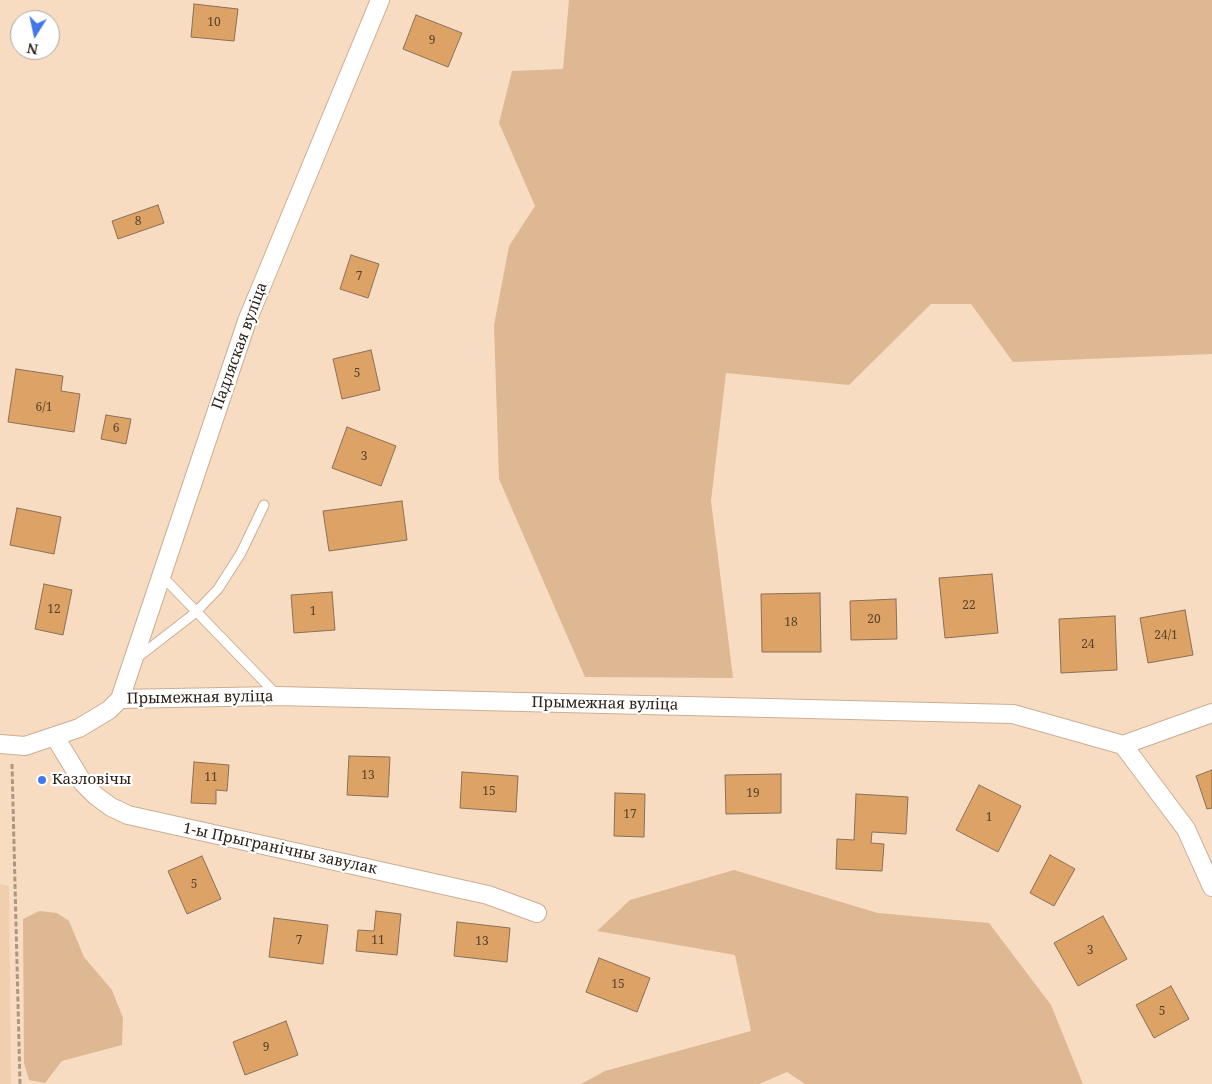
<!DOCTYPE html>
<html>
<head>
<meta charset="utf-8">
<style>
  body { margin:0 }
  #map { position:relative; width:1212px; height:1084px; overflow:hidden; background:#f8dcc1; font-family:"Noto Serif",serif }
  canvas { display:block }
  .north { position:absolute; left:10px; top:10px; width:50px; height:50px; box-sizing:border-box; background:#fff; border:1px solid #aba7a3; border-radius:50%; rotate:190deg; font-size:14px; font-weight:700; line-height:20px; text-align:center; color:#2c2218 }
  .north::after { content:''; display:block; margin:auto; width:18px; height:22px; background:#4279ea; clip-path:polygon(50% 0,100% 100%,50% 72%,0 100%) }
</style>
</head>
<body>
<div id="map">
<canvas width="1212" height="1084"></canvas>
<div class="north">N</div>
</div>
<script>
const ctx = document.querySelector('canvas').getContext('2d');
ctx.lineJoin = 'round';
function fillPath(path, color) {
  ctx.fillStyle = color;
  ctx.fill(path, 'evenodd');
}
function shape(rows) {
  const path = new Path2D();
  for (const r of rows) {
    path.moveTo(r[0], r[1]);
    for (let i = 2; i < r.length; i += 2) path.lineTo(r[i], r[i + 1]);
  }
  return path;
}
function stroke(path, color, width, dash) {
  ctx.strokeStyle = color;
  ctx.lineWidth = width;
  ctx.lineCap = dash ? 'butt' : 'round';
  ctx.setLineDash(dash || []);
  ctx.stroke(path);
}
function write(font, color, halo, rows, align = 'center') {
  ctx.font = font + ' "Noto Serif",serif';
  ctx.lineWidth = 4.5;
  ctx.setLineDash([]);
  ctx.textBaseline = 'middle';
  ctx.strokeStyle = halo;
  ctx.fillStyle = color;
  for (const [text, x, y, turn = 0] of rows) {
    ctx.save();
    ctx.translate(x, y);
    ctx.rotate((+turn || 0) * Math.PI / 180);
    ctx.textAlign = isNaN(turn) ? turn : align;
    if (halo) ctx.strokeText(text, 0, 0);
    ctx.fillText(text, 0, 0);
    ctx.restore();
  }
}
fillPath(shape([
  [0,884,9,886,11,1084,0,1084]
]), '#f0cfae');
fillPath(shape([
  [569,0,1212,0,1212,354,1013,362,971,304,931,304,849,385,726,373,711,501,733,678,585,677,499,479,494,325,509,246,535,206,499,123,512,71,563,69],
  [734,870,878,913,989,923,1051,1005,1083,1084,805,1084,787,1072,759,1084,581,1084,605,1071,751,1031,735,955,597,931,630,900],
  [39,911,57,913,69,921,84,957,112,990,123,1018,122,1045,62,1061,45,1083,29,1080,24,1063,23,919]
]), '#ddb893');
const building = shape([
  [194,4,238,9,234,41,191,37,194,4],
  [416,15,462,33,448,67,403,49,416,15],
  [158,205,164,223,118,239,112,221,158,205],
  [351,255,379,264,368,298,340,289,351,255],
  [371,350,380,390,342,399,333,359,371,350],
  [16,369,63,376,61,391,80,394,74,432,8,422,16,369],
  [106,415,131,419,126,444,101,439,106,415],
  [347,427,396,446,381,486,332,468,347,427],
  [402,501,407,540,329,551,323,511,402,501],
  [17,508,61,517,54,554,10,545,17,508],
  [992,574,998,633,945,638,939,578,992,574],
  [44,584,72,590,63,635,35,629,44,584],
  [332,592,335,630,294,633,291,595,332,592],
  [820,593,821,652,762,652,761,594,820,593],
  [896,599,897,639,851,640,850,601,896,599],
  [1185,610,1193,655,1148,663,1140,618,1185,610],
  [1115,616,1117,670,1061,673,1059,619,1115,616],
  [349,756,390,757,388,797,347,795,349,756],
  [194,762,229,765,227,791,216,790,216,804,191,803,194,762],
  [1212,770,1212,808,1207,809,1196,776,1212,770],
  [462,772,518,776,516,812,460,808,462,772],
  [781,774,781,813,726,814,725,775,781,774],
  [979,785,1021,806,998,852,956,830,979,785],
  [615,793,645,794,644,837,614,836,615,793],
  [856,794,908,797,906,834,872,832,871,843,884,844,882,871,836,869,837,839,854,840,856,794],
  [1050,855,1075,869,1054,906,1030,893,1050,855],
  [202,856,221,899,187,914,168,871,202,856],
  [376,911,401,914,397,955,356,951,358,930,374,931,376,911],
  [1103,916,1127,959,1078,986,1054,943,1103,916],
  [274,918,328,925,323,964,269,957,274,918],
  [457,922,510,928,507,962,454,956,457,922],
  [599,958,650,978,637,1012,586,992,599,958],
  [1171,986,1189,1019,1154,1038,1136,1005,1171,986],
  [286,1021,298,1055,245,1075,233,1042,286,1021]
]);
fillPath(building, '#dca266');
stroke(building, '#897058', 1);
const lane = shape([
  [161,575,277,695],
  [137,658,195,613,218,589,241,553,264,505]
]);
const street = shape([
  [120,699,247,321,380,0],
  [55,737,83,783,96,796,111,807,128,815,488,895,537,913],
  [0,744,25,746,79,728,109,710,120,699,277,696,1013,714,1123,745,1212,713],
  [1123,745,1186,829,1212,887]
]);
stroke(lane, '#caaf95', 11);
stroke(street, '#caaf95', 20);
stroke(shape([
  [12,764,20,1084]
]), '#ac9782', 3, [5, 2.5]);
stroke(lane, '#fff', 9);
stroke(street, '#fff', 18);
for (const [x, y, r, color] of [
  [42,780,5,"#4279ea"]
]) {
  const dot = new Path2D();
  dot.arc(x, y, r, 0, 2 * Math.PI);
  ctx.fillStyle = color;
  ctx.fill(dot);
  stroke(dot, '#fff', 2);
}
write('12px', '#58422c', null, [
  ["10",214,23],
  ["9",432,41],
  ["8",138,222],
  ["7",359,277],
  ["5",357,374],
  ["6/1",44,408],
  ["6",116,429],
  ["3",364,457],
  ["22",969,606],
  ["12",54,610],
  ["1",313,612],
  ["20",874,620],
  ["18",791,623],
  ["24/1",1166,636],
  ["24",1088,645],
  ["13",368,776],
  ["11",211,778],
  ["15",489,792],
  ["19",753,794],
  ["17",630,815],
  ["1",989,818],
  ["5",194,885],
  ["7",299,941],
  ["11",378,941],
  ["13",482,942],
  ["3",1090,951],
  ["15",618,985],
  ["5",1162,1012],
  ["9",266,1048]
]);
write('15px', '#2c2218', '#fff', [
  ["Падляская вуліца",240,346,-70],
  ["Прымежная вуліца",200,698,-1],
  ["Прымежная вуліца",605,704,1],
  ["1-ы Прыгранічны завулак",280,849,12]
]);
write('15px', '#2c2218', '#fff', [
  ["Казловічы",52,780]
], 'left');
</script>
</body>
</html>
